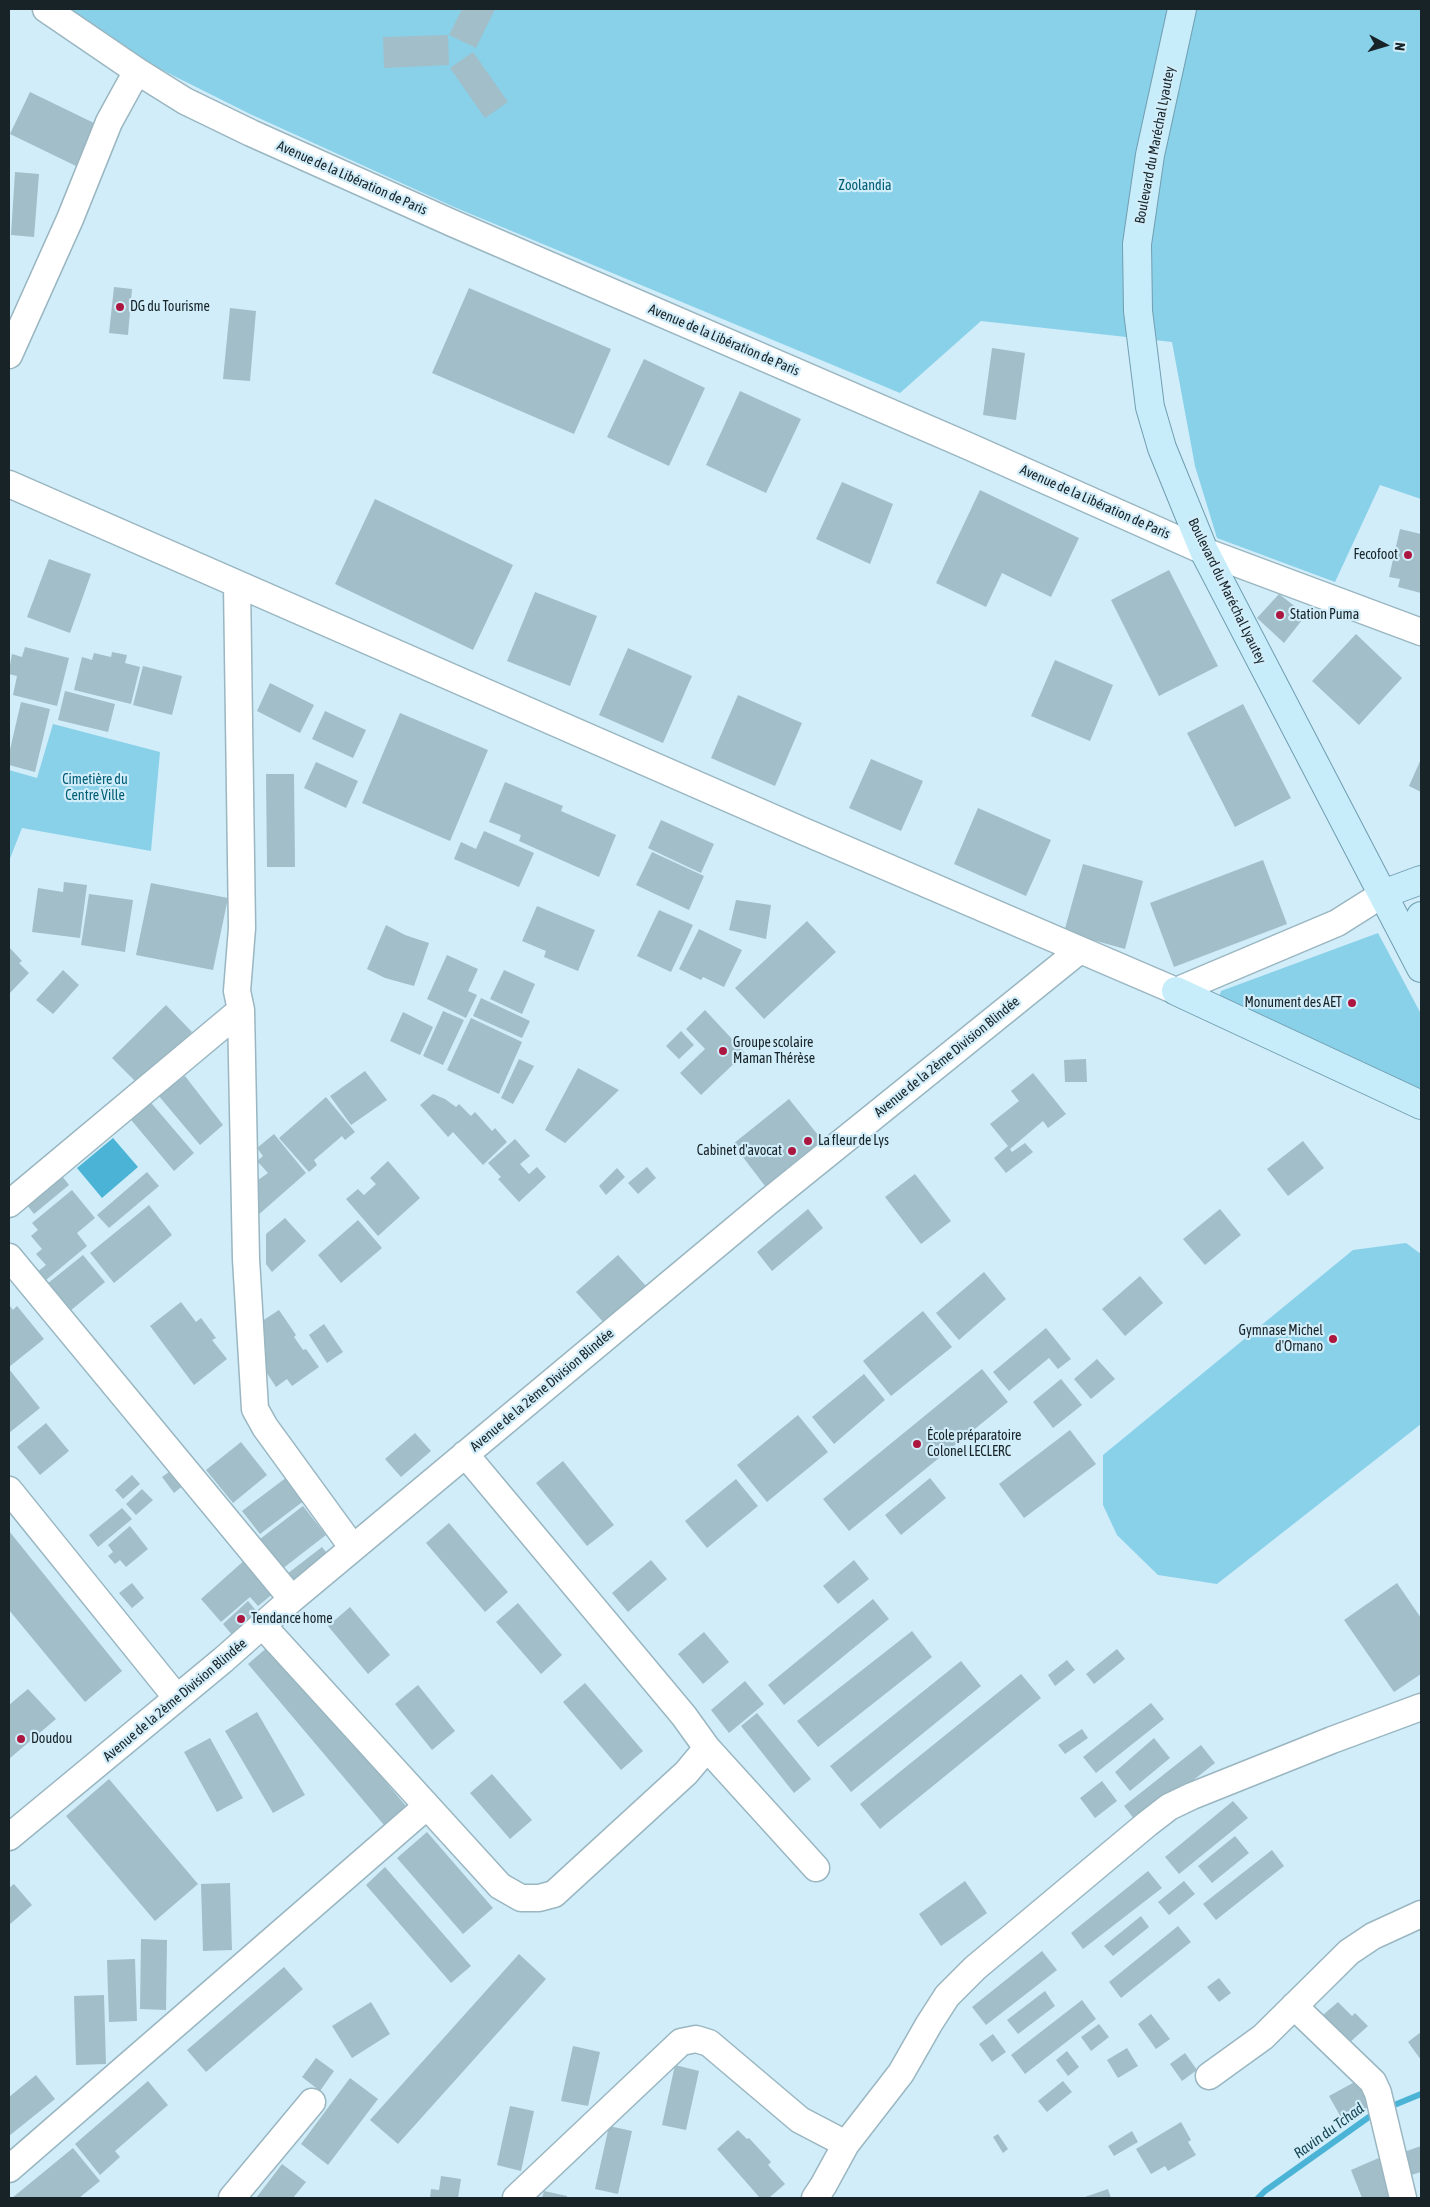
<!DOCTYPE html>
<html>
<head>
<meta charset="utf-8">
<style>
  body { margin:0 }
  #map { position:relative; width:1430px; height:2207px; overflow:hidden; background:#d0edf9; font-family:"Asap Condensed",sans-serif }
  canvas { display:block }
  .frame { position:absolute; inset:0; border:10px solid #182328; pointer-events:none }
  .north { position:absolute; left:1360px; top:20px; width:50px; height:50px; -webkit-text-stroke:4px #d0edf9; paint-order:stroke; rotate:96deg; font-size:14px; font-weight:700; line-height:20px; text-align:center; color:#182328 }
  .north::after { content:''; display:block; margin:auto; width:18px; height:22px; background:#182328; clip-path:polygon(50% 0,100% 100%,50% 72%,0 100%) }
</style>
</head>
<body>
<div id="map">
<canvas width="1430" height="2207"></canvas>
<div class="frame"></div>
<div class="north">N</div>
</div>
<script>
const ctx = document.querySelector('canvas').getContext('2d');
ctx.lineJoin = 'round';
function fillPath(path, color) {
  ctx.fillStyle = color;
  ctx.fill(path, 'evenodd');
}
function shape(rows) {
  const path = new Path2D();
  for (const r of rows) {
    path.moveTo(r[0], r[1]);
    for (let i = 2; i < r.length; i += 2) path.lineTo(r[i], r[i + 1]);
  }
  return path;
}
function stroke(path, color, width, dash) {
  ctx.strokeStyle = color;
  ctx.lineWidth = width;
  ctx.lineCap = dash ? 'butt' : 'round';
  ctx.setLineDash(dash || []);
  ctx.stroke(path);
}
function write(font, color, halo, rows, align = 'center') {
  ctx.font = font + ' "Asap Condensed",sans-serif';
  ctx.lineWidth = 4.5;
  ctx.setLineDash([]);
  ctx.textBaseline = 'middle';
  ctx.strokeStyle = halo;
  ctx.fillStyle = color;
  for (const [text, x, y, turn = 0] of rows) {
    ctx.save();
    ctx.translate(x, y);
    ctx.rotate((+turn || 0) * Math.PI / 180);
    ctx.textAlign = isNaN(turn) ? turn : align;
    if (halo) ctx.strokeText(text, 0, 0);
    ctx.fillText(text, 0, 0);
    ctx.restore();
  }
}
fillPath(shape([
  [69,9,1421,9,1421,499,1380,485,1335,582,1217,538,1195,466,1172,342,981,321,900,393,454,207,250,114,152,65],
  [53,724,160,752,151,851,22,828,9,861,9,770,37,778],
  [1378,933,1421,1014,1421,1094,1217,1003,1221,991],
  [1406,1243,1421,1254,1421,1424,1217,1584,1158,1575,1117,1535,1103,1505,1103,1455,1353,1250]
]), '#89d0e9');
fillPath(shape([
  [113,1138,138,1167,102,1198,77,1168]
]), '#4bb4d6');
stroke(shape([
  [1387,2108,1421,2094],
  [1258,2198,1265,2191,1376,2112]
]), '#4bb4d6', 6);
fillPath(shape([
  [462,9,495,9,476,48,449,35],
  [448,35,449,65,384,68,383,37],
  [473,52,508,102,485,118,450,68],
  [30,92,96,124,76,166,10,134],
  [15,172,39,174,34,237,11,235],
  [114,287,132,289,128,335,109,333],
  [469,288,611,349,574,434,432,373],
  [230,308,256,311,250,381,223,379],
  [992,348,1025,353,1016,420,983,415],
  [644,359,705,388,669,466,607,437],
  [740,391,801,419,766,493,706,465],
  [842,482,893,504,870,564,816,539],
  [980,490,1079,538,1051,597,1002,573,986,607,936,583],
  [375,499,513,565,473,650,335,584],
  [1400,529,1421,534,1421,593,1398,587,1400,579,1389,577],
  [49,559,91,574,70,633,27,617],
  [1169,570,1218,666,1159,696,1111,600],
  [535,592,597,616,570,686,507,661],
  [1279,594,1306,615,1284,643,1257,618],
  [1356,634,1402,678,1359,725,1312,681],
  [25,647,69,658,57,706,13,695,17,676,9,674,9,670,12,654,22,657],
  [628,648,692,676,663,743,599,715],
  [112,652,127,655,125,663,140,667,131,704,74,690,82,657,92,660,94,653,111,657],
  [1055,660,1113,685,1090,741,1031,716],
  [143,666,182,676,172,715,133,705],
  [270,683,314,705,300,733,257,711],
  [65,691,115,704,108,732,58,720],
  [738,695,802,723,775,786,711,758],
  [21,702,50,709,35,772,9,765,9,754],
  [1243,704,1291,798,1235,827,1187,733],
  [325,711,366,730,353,758,312,739],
  [400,713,488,750,450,841,362,803],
  [871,759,923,781,901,831,849,808],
  [1421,759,1421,792,1409,786],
  [316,762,358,781,346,808,304,788],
  [266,774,294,774,295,867,267,867],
  [505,782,563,806,561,811,616,835,599,877,519,841,521,835,489,822],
  [978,808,1051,840,1026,896,954,864],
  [661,820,714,844,701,873,648,848],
  [484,831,534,853,519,887,454,859,461,842,476,849],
  [652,852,704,876,689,910,636,885],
  [1263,860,1287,924,1174,967,1150,903],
  [1083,864,1143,881,1125,949,1064,932],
  [64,882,87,885,80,938,32,932,38,888,63,892],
  [151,883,228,898,213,970,136,955],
  [89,894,133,900,125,952,81,945],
  [736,900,771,905,766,939,729,930],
  [537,906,595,930,578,971,544,957,546,951,522,941],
  [659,910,693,925,671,972,637,956],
  [807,921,836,952,764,1019,735,988],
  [386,925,405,935,429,943,414,986,385,978,367,969],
  [699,929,742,950,724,987,703,977,701,980,679,969],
  [9,947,22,961,19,963,29,973,9,994],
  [447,955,478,969,468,991,477,995,466,1018,427,999],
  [63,970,79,985,53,1014,36,1000],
  [504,970,535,984,522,1014,490,999],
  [481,998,530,1021,522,1038,473,1016],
  [166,1005,192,1032,139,1085,112,1058],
  [705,1010,745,1053,701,1095,680,1073,705,1049,686,1029],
  [443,1011,464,1020,443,1065,423,1056],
  [403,1012,433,1027,420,1055,390,1041],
  [471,1018,522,1042,499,1094,447,1070],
  [681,1031,694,1045,679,1059,666,1046],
  [519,1059,534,1066,513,1104,501,1098],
  [1086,1059,1087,1082,1065,1082,1064,1060],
  [578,1068,619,1090,565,1143,545,1130],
  [365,1071,387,1100,351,1125,330,1096],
  [1033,1073,1066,1114,1048,1128,1043,1121,1010,1149,1012,1152,1025,1143,1033,1152,1006,1173,994,1158,1008,1146,990,1124,1019,1101,1011,1091],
  [185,1076,223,1125,200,1145,158,1095],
  [433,1094,445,1099,456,1107,459,1104,471,1116,475,1112,492,1131,495,1128,507,1142,483,1165,453,1132,448,1137,420,1105],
  [326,1097,355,1132,345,1140,342,1136,314,1160,317,1165,309,1172,279,1138],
  [147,1098,194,1153,174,1171,127,1115],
  [789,1099,822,1140,765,1186,733,1144],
  [274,1134,306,1173,257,1216,254,1195,258,1192,258,1180,268,1173,257,1161,263,1156,257,1148],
  [515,1139,530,1156,520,1164,529,1174,537,1167,546,1177,519,1202,498,1179,501,1177,488,1163],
  [1303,1141,1324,1168,1288,1196,1267,1169],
  [388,1161,420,1198,378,1236,346,1199,358,1189,364,1195,376,1184,370,1178],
  [647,1167,656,1178,638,1194,628,1183],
  [617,1168,625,1177,606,1195,599,1186],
  [147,1172,159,1186,109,1228,97,1215],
  [915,1174,951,1221,921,1244,885,1197],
  [62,1176,69,1185,34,1214,27,1205],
  [72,1190,95,1218,77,1233,87,1246,40,1285,32,1276,46,1265,36,1254,42,1249,31,1236,38,1230,32,1223],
  [149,1205,172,1235,114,1283,90,1253],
  [808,1209,823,1228,772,1271,757,1252],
  [1220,1209,1241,1235,1205,1265,1183,1239],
  [285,1218,306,1241,272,1272,266,1264,266,1234],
  [358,1220,382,1248,341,1283,318,1255],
  [83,1255,105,1282,70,1311,47,1284],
  [618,1255,646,1286,605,1324,576,1292],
  [984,1272,1006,1299,959,1340,936,1313],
  [1140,1276,1163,1303,1125,1336,1102,1309],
  [181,1302,196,1322,201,1318,216,1338,212,1340,227,1359,194,1385,150,1326],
  [9,1305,13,1310,17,1306,44,1339,9,1367],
  [279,1310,296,1335,294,1337,303,1350,306,1349,319,1367,292,1386,287,1379,276,1387,259,1361,266,1356,256,1342,253,1327],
  [923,1311,952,1347,891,1396,863,1361],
  [324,1324,343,1352,327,1363,309,1335],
  [1046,1328,1071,1359,1058,1369,1049,1358,1009,1391,993,1372],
  [1097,1359,1115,1379,1091,1399,1074,1379],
  [9,1369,40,1408,9,1433],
  [982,1369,1008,1402,849,1531,823,1499],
  [864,1374,885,1400,834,1444,812,1417],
  [1061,1379,1082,1405,1053,1428,1033,1402],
  [798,1415,828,1452,767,1502,737,1465],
  [46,1423,69,1451,40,1475,17,1447],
  [1070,1430,1096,1464,1024,1518,999,1484],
  [415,1433,431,1451,401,1477,385,1459],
  [241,1442,267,1475,233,1503,206,1470],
  [563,1461,614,1525,587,1546,536,1483],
  [173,1469,185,1484,174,1493,162,1477],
  [132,1475,140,1484,123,1499,115,1490],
  [287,1477,305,1500,260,1534,242,1511],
  [930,1478,946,1498,901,1535,885,1515],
  [736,1479,758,1506,707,1548,685,1521],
  [142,1489,153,1500,136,1515,126,1504],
  [303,1506,326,1535,282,1569,260,1539],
  [122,1508,132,1519,98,1547,89,1535],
  [449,1523,508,1592,485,1612,426,1543],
  [130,1526,148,1549,126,1567,120,1560,115,1564,108,1556,113,1552,108,1545],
  [9,1531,122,1671,85,1702,9,1610],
  [322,1547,331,1558,295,1585,287,1574],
  [247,1558,275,1592,258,1606,250,1597,221,1622,201,1599],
  [651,1560,667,1579,628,1612,612,1593],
  [854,1560,869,1579,838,1604,823,1586],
  [132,1583,144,1598,132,1608,119,1593],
  [1397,1583,1421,1618,1421,1674,1394,1692,1344,1620],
  [873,1599,889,1619,784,1705,768,1685],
  [248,1601,259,1614,233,1636,223,1624],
  [518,1603,562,1655,541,1674,496,1622],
  [350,1607,390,1655,368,1674,328,1626],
  [912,1631,932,1657,818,1747,797,1721],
  [704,1632,729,1662,703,1684,678,1654],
  [270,1645,406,1806,384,1825,248,1664],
  [1117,1649,1125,1659,1094,1684,1086,1674],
  [1067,1660,1075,1670,1055,1686,1048,1675],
  [961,1661,981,1686,851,1792,830,1766],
  [1021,1674,1041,1698,880,1829,860,1804],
  [745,1681,764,1704,729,1733,711,1710],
  [585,1683,643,1751,621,1770,563,1702],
  [418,1685,455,1731,432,1750,395,1704],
  [28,1689,56,1719,9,1759,9,1705],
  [1151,1703,1164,1719,1096,1773,1083,1757],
  [257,1712,305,1795,273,1813,225,1731],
  [757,1713,811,1779,794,1793,741,1726],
  [1082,1729,1088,1738,1065,1754,1058,1745],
  [210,1738,243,1798,217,1812,184,1752],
  [1154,1738,1170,1758,1130,1791,1115,1772],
  [1201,1745,1215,1763,1138,1824,1124,1806],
  [492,1774,532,1820,510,1839,470,1793],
  [109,1779,198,1884,155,1921,66,1816],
  [1102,1781,1117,1801,1095,1818,1080,1798],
  [1233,1801,1248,1818,1179,1874,1165,1857],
  [427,1832,493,1908,463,1934,397,1858],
  [1235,1836,1249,1853,1212,1883,1198,1866],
  [1272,1850,1284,1866,1216,1920,1203,1904],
  [385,1867,471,1966,451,1983,366,1885],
  [1148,1871,1162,1888,1083,1949,1071,1933],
  [965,1881,987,1913,941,1946,919,1914],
  [1184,1881,1195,1894,1169,1915,1158,1902],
  [230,1883,232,1950,203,1951,201,1884],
  [14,1884,32,1905,9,1925,9,1888],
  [1141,1916,1149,1927,1113,1956,1104,1946],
  [1178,1926,1191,1942,1121,1998,1109,1982],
  [141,1939,167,1940,166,2010,140,2009],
  [1042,1951,1057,1970,986,2025,972,2007],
  [519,1954,546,1979,398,2144,370,2120],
  [135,1959,137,2021,109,2022,107,1960],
  [284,1967,303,1989,206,2072,187,2050],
  [1219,1978,1231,1993,1219,2002,1207,1987],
  [1045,1991,1055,2006,1018,2034,1007,2020],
  [104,1995,106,2064,76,2065,74,1996],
  [1082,2000,1096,2019,1025,2074,1011,2055],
  [371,2002,390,2034,352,2058,332,2026],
  [1338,2002,1352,2016,1355,2013,1368,2026,1349,2043,1323,2015],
  [1151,2014,1170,2039,1156,2049,1138,2024],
  [1099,2024,1109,2037,1091,2051,1081,2037],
  [1421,2032,1421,2060,1408,2042],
  [993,2034,1006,2052,992,2062,979,2044],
  [573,2046,600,2052,588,2106,561,2101],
  [1127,2048,1138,2066,1118,2078,1107,2060],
  [1067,2051,1079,2067,1068,2076,1056,2060],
  [1185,2053,1197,2070,1182,2081,1170,2064],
  [316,2058,334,2071,320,2091,302,2077],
  [675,2065,699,2071,686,2130,662,2125],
  [36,2075,55,2099,9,2136,9,2097],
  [350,2078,378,2099,328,2165,301,2144],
  [1362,2078,1376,2103,1343,2121,1329,2096],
  [148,2081,168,2105,115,2151,120,2157,100,2175,75,2144],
  [1063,2081,1072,2092,1047,2112,1038,2101],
  [510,2106,534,2111,521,2171,497,2165],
  [1181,2122,1191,2140,1188,2142,1196,2155,1168,2171,1165,2166,1151,2174,1136,2149],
  [609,2126,632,2131,618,2194,595,2189],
  [738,2130,747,2139,749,2138,771,2162,768,2165,785,2184,769,2198,760,2198,717,2149],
  [1132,2131,1138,2142,1114,2156,1108,2146],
  [998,2134,1008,2149,1003,2153,993,2137],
  [1421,2146,1421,2172,1408,2176,1401,2153],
  [73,2148,100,2181,79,2198,12,2198],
  [1381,2157,1398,2198,1362,2198,1351,2170],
  [282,2164,306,2182,293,2198,256,2198],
  [441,2176,461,2179,458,2198,430,2198,431,2189,439,2190],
  [1108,2189,1111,2198,1082,2198],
  [544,2191,567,2196,567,2198,542,2198]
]), '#a2bec9');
const minor = shape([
  [46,9,137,71,185,101,251,133,452,223,968,446,1204,551,1421,632],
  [9,355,70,219,109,122,137,71],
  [9,484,803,831,1176,991,1337,923,1383,894],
  [237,584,242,928,237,991,241,1010,246,1259,255,1409,265,1427,353,1548],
  [9,1204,241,1010],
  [9,1257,292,1599],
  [9,1490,177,1698],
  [263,1626,500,1886,521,1898,539,1898,554,1894,686,1773,707,1748,684,1716,465,1454],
  [707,1748,816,1868],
  [9,1837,223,1660,292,1599,769,1201,1080,950],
  [1294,2006,1373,2082,1378,2093,1403,2198],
  [1209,2076,1263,2037,1349,1952,1373,1936,1421,1914],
  [9,2169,427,1806],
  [232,2198,312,2102],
  [516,2198,681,2042,696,2039,709,2043,800,2120,846,2144],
  [815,2198,823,2186,846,2144,901,2073,929,2024,947,1996,975,1968,1147,1824,1169,1807,1192,1796,1332,1740,1421,1707]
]);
const major = shape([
  [1182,9,1150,155,1137,244,1138,311,1150,407,1162,448,1204,551,1421,968],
  [1383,894,1421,880],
  [1412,950,1421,916],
  [1176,991,1421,1105]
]);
stroke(minor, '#9ab6c1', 29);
stroke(major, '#719eb0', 30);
stroke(minor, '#fff', 26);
stroke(major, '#c7edfb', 28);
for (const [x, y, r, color] of [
  [120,307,5,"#ac1740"],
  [1408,555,5,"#ac1740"],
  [1280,615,5,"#ac1740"],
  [1352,1003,5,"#ac1740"],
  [723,1051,5,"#ac1740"],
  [808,1141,5,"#ac1740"],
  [792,1151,5,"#ac1740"],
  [1333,1339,5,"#ac1740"],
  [917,1444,5,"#ac1740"],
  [241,1619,5,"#ac1740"],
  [21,1739,5,"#ac1740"]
]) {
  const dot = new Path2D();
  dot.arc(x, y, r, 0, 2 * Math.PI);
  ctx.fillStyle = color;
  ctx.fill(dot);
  stroke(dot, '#d0edf9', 2);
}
write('14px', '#182328', '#d0edf9', [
  ["Boulevard du Maréchal Lyautey",1155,145,-79],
  ["Avenue de la Libération de Paris",352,178,24],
  ["Avenue de la Libération de Paris",724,340,23],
  ["Avenue de la Libération de Paris",1095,502,24],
  ["Boulevard du Maréchal Lyautey",1227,591,64],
  ["Avenue de la 2ème Division Blindée",947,1057,-39],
  ["Avenue de la 2ème Division Blindée",542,1390,-40],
  ["Avenue de la 2ème Division Blindée",175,1700,-40]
]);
write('14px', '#025d75', '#d0edf9', [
  ["Zoolandia",865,186],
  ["Cimetière du",95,780],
  ["Centre Ville",95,796]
]);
write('14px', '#182328', '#d0edf9', [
  ["DG du Tourisme",130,307],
  ["Fecofoot",1398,555,"right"],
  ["Station Puma",1290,615],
  ["Monument des AET",1342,1003,"right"],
  ["Groupe scolaire",733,1043],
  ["Maman Thérèse",733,1059],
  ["La fleur de Lys",818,1141],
  ["Cabinet d'avocat",782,1151,"right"],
  ["Gymnase Michel",1323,1331,"right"],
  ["d'Ornano",1323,1347,"right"],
  ["École préparatoire",927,1436],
  ["Colonel LECLERC",927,1452],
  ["Tendance home",251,1619],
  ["Doudou",31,1739]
], 'left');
write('italic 15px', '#184654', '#d0edf9', [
  ["Ravin du Tchad",1329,2131,-36]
]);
</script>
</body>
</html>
